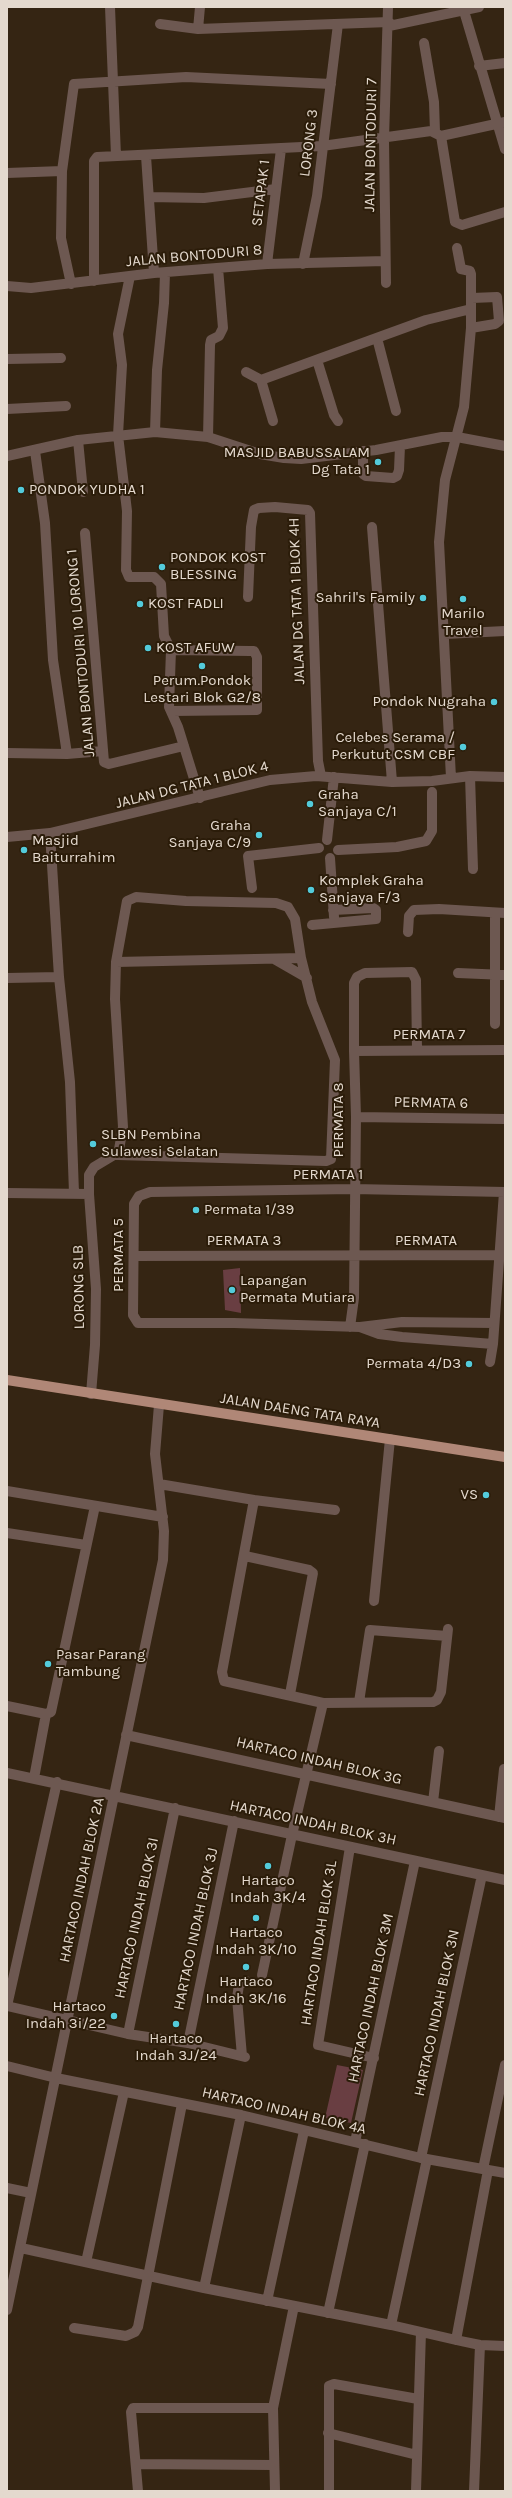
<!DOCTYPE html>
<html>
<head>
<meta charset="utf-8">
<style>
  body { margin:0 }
  #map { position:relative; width:512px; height:2498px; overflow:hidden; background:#352513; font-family:Karla,sans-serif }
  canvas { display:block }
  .frame { position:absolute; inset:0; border:8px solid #e4d9ce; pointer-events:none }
</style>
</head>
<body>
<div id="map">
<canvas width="512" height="2498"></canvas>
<div class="frame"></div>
</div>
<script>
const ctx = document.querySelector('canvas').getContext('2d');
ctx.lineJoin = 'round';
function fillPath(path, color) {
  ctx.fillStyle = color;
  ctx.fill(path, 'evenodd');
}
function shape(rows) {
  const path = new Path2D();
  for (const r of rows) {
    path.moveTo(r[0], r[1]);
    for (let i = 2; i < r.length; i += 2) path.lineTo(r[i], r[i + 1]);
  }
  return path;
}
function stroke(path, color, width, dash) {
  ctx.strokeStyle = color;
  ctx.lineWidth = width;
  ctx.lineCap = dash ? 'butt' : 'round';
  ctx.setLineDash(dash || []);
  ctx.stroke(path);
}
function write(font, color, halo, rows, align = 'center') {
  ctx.font = font + ' Karla,sans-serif';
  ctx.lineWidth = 4;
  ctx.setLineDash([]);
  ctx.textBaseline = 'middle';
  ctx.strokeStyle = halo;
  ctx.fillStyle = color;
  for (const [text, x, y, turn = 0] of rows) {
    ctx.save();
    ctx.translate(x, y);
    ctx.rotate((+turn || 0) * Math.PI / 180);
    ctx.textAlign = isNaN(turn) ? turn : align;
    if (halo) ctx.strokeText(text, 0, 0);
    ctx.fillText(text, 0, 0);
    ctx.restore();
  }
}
fillPath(shape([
  [240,1268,241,1313,225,1310,223,1270],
  [337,2065,363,2070,351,2123,325,2118]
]), '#693e42');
stroke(shape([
  [110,7,116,156],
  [200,7,198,29,389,22],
  [464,11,505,149],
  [160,24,198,29],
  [389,26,479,7],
  [424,43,434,102,435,132],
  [479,66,505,63],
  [441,136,455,222,462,225,505,212],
  [441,136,505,122],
  [146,156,154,273],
  [7,173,62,171],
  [149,197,204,198,276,189],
  [267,264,281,149],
  [303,264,317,196,338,24],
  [130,276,118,334,122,365,118,435,127,511,126,570,129,577,154,577,161,584,164,636,171,650,169,707,178,727,200,798],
  [94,281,94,161,97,157,322,146,431,131,441,136],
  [386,283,384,139,388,7],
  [71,284,61,238,62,171,74,84,186,77,331,84],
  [7,286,31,288,154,273,267,264,385,261],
  [471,328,495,324,499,321,497,297,472,298],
  [377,338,396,411],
  [7,359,61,358],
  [317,360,334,415,338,421],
  [246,372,261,380,426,320,471,309],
  [261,380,273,421],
  [7,409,66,406],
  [155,432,157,370,164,303,165,273],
  [208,437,210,345,211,340,219,336,223,328,218,268],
  [78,440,83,492],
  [35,451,45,523,53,660,67,754],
  [363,451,363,474,366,476,393,478,397,476,399,470,400,446],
  [7,456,78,440,155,432,208,437,260,454,284,458,301,459,376,450,442,437,457,437,505,446],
  [372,527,392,782],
  [85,533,104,762,109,764,184,746],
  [248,597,251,527,254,510,259,508,275,507,308,510,310,513,318,761,321,776],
  [445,634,505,631],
  [171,650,250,651,254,651,257,657,257,710,172,711],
  [7,753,67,754,103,751],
  [470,776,473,869],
  [451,778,439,542,445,480,464,407,471,328,471,274,470,271,461,269,457,248],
  [50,833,59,977,70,1082,74,1193],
  [7,837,50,833,270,780,316,776,392,782,432,781,470,776,505,777],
  [327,840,334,777],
  [338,850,397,847,426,841,432,831,432,792],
  [330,858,334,917],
  [252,888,248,856,319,848],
  [312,925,376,919,376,910,373,908,333,910],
  [408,932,409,916,414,910,439,909,505,913],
  [274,959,307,978],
  [116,962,301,958],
  [458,973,505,975],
  [7,978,59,977],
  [495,1024,495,914],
  [354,1051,505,1050],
  [356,1117,505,1119],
  [7,1193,89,1194,96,1289,95,1345,91,1394],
  [89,1194,89,1175,94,1167,114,1155,118,1155,326,1161,331,1159,335,1060,312,1002,301,958,295,919,288,907,276,903,186,901,136,897,127,901,116,962,115,999,123,1127,118,1155],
  [134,1256,498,1255],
  [350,1327,354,1298,356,1117,354,1051,354,983,357,977,365,973,412,972,416,980,417,1050],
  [360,1327,402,1322,494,1323],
  [493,1344,402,1337,379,1334,360,1327,234,1323,138,1323,133,1315,134,1204,139,1196,150,1192,353,1189,505,1192],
  [490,1362,493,1344,504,1192],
  [159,1484,254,1500,335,1510],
  [7,1491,163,1517],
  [254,1500,222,1672,224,1681,323,1703,433,1702,437,1700,441,1692,448,1629],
  [7,1533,86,1545],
  [245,1556,309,1570,313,1573,290,1694],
  [374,1601,390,1439],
  [359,1702,370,1630,447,1636],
  [7,1706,46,1714,51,1712,95,1506],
  [126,1735,505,1818],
  [7,1773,505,1880],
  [34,1778,46,1714],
  [433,1802,439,1751],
  [499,1817,504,1769],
  [350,1847,318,2045,374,2058],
  [262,1975,292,1835,323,1703],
  [7,2006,128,2034,188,2043,245,2057],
  [7,2006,57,1782],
  [128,2034,175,1808],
  [188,2043,234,1821],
  [242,2056,237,1998,239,1985,246,1981],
  [7,2066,56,2078,241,2115,421,2158,505,2173],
  [355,2142,415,1861],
  [421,2158,482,1875],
  [483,2169,505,2065],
  [7,2188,31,2193],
  [21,2248,204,2288,391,2325,456,2340,480,2345,505,2346],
  [86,2262,124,2092],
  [204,2288,241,2115],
  [267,2301,304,2131],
  [7,2310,163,1560,164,1531,155,1454,159,1405],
  [328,2313,365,2144],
  [391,2325,427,2159],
  [74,2328,126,2336,135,2332,138,2327,182,2104],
  [456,2340,488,2170],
  [328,2433,417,2455],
  [136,2464,274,2465],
  [138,2491,131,2412,133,2408,273,2408],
  [275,2491,273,2408,294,2306],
  [329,2491,329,2386,334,2384,418,2399],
  [416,2491,421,2332],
  [474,2491,480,2345]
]), '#6d5851', 10);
stroke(shape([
  [7,1380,505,1457]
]), '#b08777', 10);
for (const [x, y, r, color] of [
  [378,462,4,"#53cbdb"],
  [21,490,4,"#53cbdb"],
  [162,567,4,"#53cbdb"],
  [423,598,4,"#53cbdb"],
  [463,599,4,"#53cbdb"],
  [140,604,4,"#53cbdb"],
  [148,648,4,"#53cbdb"],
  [202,666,4,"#53cbdb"],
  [494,702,4,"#53cbdb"],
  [463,747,4,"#53cbdb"],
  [310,804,4,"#53cbdb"],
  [259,835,4,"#53cbdb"],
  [24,850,4,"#53cbdb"],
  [311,890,4,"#53cbdb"],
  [93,1144,4,"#53cbdb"],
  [196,1210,4,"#53cbdb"],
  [232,1290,4,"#53cbdb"],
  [469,1364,4,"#53cbdb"],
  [486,1495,4,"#53cbdb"],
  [48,1664,4,"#53cbdb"],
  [268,1866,4,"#53cbdb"],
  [256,1918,4,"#53cbdb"],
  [246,1967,4,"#53cbdb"],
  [114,2016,4,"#53cbdb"],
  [176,2024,4,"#53cbdb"]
]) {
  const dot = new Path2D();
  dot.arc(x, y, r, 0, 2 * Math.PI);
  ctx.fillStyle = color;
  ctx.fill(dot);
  stroke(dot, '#2b1c09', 1.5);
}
write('15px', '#e4d9ce', '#2b1c09', [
  ["LORONG 3",309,143,-83],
  ["JALAN BONTODURI 7",371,145,-89],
  ["SETAPAK 1",261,193,-83],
  ["JALAN BONTODURI 8",194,256,-5],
  ["JALAN DG TATA 1 BLOK 4H",297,601,-92],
  ["JALAN BONTODURI 10 LORONG 1",81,653,-95],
  ["JALAN DG TATA 1 BLOK 4",192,785,-14],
  ["PERMATA 7",429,1035],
  ["PERMATA 6",431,1103,1],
  ["PERMATA 8",339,1120,-90],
  ["PERMATA 1",328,1175],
  ["PERMATA 3",244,1241],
  ["PERMATA",426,1241],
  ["PERMATA 5",119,1255,-90],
  ["LORONG SLB",79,1287,-91],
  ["JALAN DAENG TATA RAYA",300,1411,9],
  ["HARTACO INDAH BLOK 3G",319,1761,13],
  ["HARTACO INDAH BLOK 3H",313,1823,12],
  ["HARTACO INDAH BLOK 2A",82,1880,-78],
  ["HARTACO INDAH BLOK 3I",137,1918,-78],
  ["HARTACO INDAH BLOK 3J",196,1929,-78],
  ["HARTACO INDAH BLOK 3L",319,1943,-81],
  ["HARTACO INDAH BLOK 3M",371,1998,-78],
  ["HARTACO INDAH BLOK 3N",437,2013,-78],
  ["HARTACO INDAH BLOK 4A",284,2111,13]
]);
write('15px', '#e4d9ce', '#2b1c09', [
  ["MASJID BABUSSALAM",370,453,"right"],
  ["Dg Tata 1",370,470,"right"],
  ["PONDOK YUDHA 1",29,490],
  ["PONDOK KOST",170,558],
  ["BLESSING",170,575],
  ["Sahril's Family",415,598,"right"],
  ["KOST FADLI",148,604],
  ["Marilo",463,614,"center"],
  ["Travel",463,631,"center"],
  ["KOST AFUW",156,648],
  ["Perum.Pondok",202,681,"center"],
  ["Lestari Blok G2/8",202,698,"center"],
  ["Pondok Nugraha",486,702,"right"],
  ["Celebes Serama /",455,738,"right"],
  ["Perkutut CSM CBF",455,755,"right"],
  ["Graha",318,795],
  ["Sanjaya C/1",318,812],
  ["Graha",251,826,"right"],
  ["Sanjaya C/9",251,843,"right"],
  ["Masjid",32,841],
  ["Baiturrahim",32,858],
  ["Komplek Graha",319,881],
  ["Sanjaya F/3",319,898],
  ["SLBN Pembina",101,1135],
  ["Sulawesi Selatan",101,1152],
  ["Permata 1/39",204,1210],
  ["Lapangan",240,1281],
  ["Permata Mutiara",240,1298],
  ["Permata 4/D3",461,1364,"right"],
  ["VS",478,1495,"right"],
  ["Pasar Parang",56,1655],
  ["Tambung",56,1672],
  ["Hartaco",268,1881,"center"],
  ["Indah 3K/4",268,1898,"center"],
  ["Hartaco",256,1933,"center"],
  ["Indah 3K/10",256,1950,"center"],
  ["Hartaco",246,1982,"center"],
  ["Indah 3K/16",246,1999,"center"],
  ["Hartaco",106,2007,"right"],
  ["Indah 3i/22",106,2024,"right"],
  ["Hartaco",176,2039,"center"],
  ["Indah 3J/24",176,2056,"center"]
], 'left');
</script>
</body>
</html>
